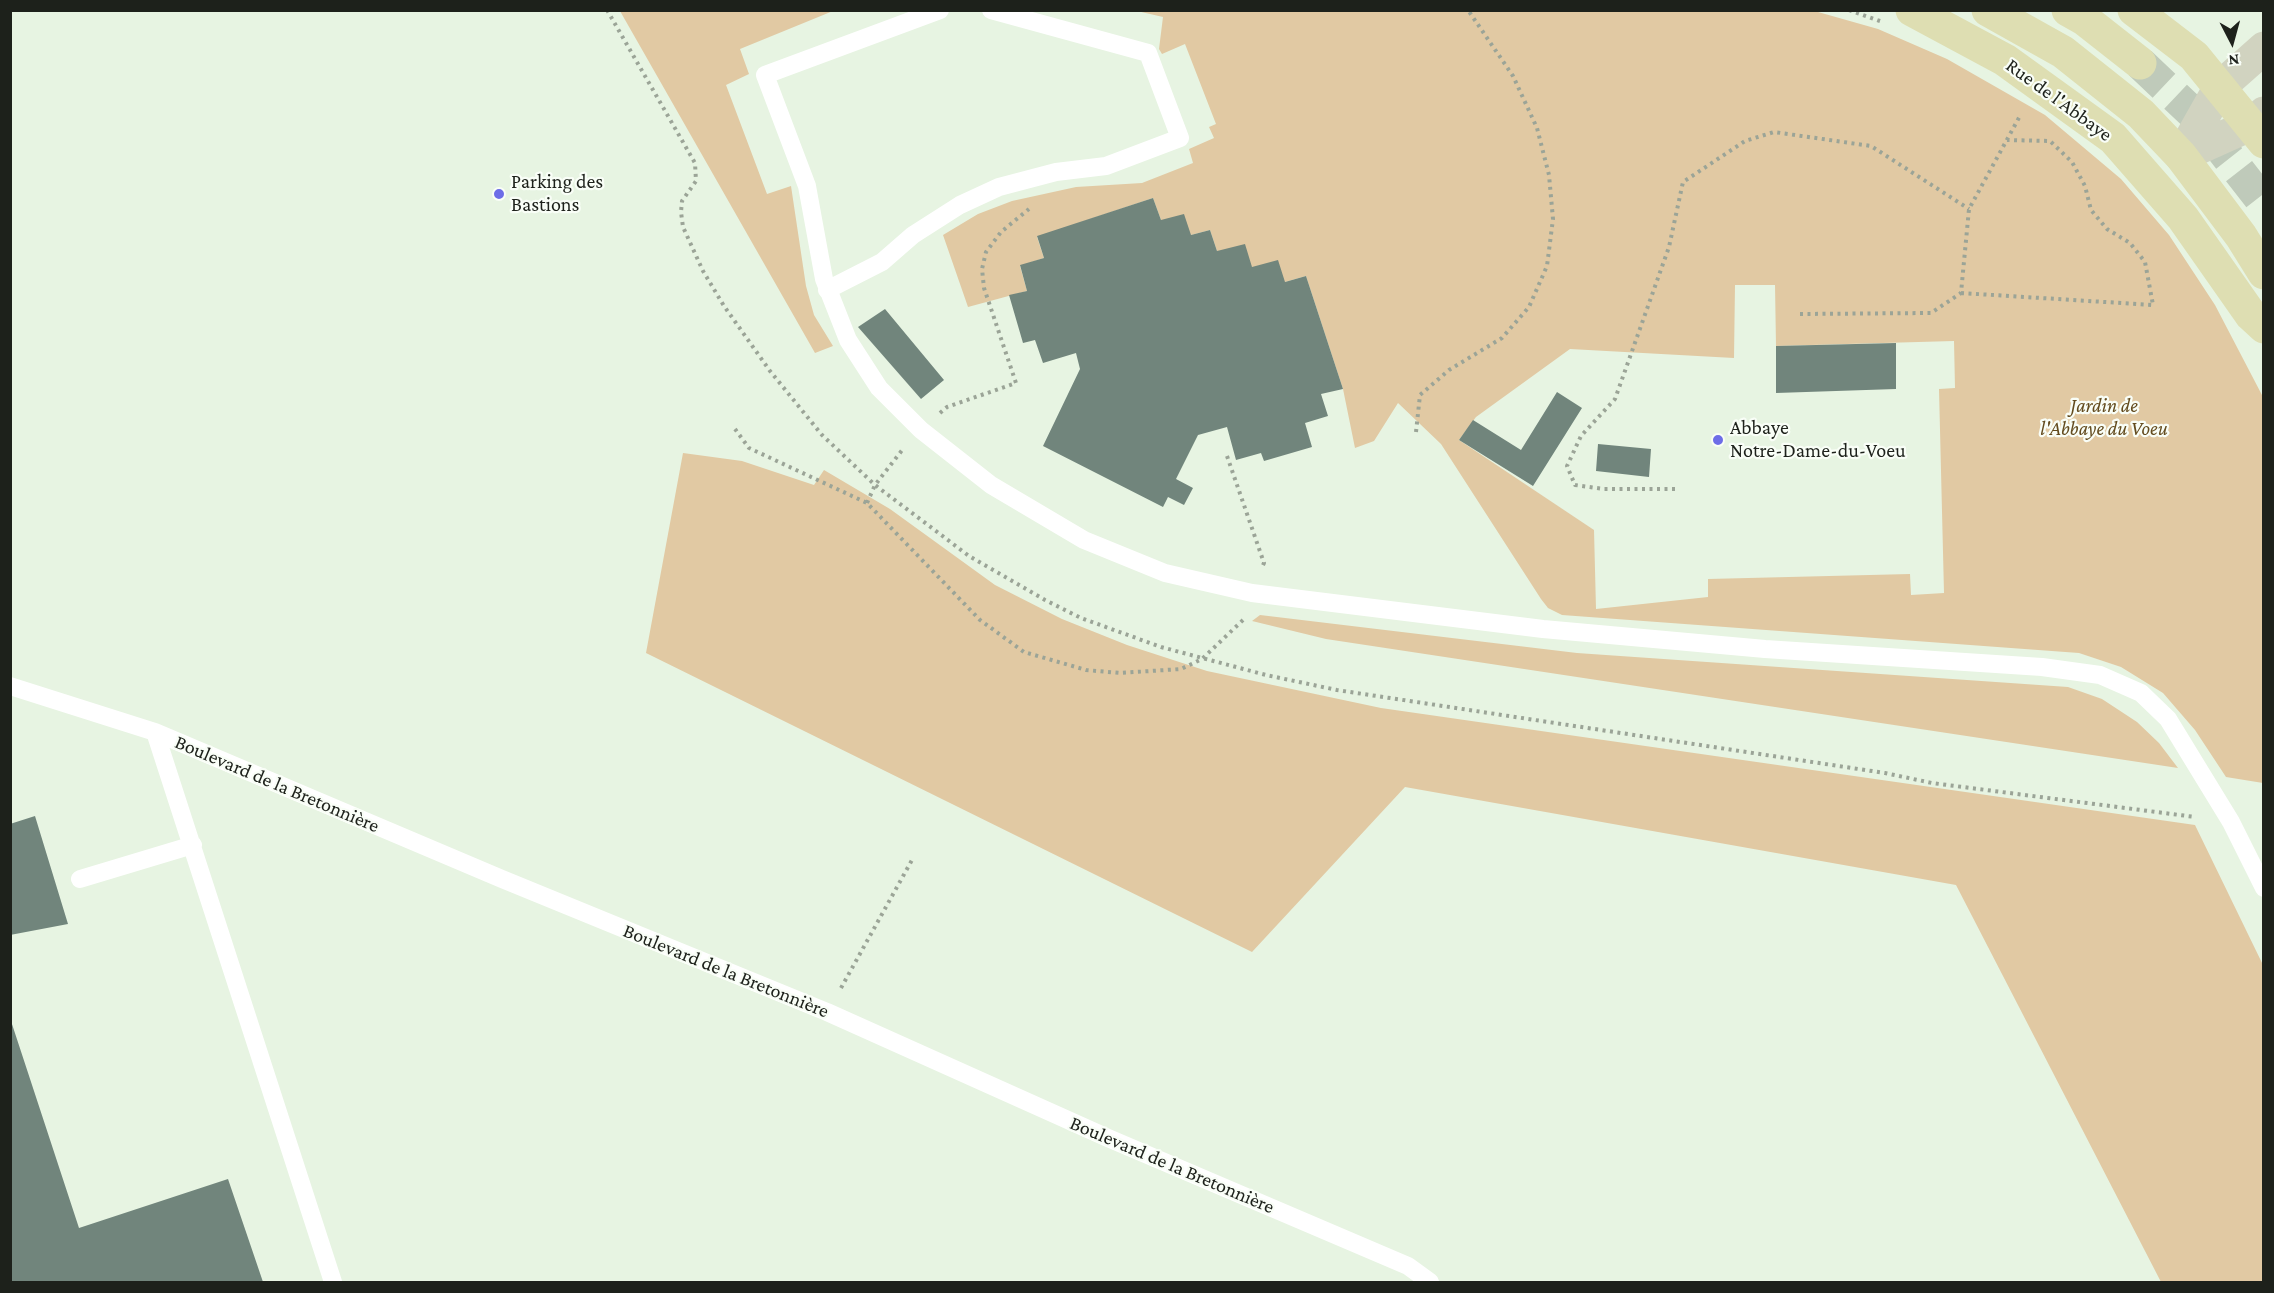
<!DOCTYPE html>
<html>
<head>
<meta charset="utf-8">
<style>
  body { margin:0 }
  #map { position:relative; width:2274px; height:1293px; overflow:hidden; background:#e7f4e2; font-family:"Crimson Pro",serif }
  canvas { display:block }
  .frame { position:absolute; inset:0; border:12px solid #1d211b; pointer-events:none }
  .north { position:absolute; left:2202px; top:12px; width:60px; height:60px; -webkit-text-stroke:4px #f9fef7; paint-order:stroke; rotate:174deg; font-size:16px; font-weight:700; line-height:24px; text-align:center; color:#1d211b }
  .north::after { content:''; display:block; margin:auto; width:21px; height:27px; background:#1d211b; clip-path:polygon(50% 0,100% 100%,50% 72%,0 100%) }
</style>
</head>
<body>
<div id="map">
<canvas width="2274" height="1293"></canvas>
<div class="frame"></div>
<div class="north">N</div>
</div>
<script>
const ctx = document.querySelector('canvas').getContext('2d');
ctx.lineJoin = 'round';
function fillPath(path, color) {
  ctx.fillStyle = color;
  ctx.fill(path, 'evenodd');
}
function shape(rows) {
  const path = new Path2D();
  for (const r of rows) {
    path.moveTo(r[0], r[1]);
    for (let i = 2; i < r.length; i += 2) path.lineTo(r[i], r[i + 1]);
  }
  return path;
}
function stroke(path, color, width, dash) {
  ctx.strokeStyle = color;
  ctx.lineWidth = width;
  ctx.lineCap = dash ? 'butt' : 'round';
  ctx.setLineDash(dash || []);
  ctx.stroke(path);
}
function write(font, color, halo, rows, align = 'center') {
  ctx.font = font + ' "Crimson Pro",serif';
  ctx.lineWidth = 4.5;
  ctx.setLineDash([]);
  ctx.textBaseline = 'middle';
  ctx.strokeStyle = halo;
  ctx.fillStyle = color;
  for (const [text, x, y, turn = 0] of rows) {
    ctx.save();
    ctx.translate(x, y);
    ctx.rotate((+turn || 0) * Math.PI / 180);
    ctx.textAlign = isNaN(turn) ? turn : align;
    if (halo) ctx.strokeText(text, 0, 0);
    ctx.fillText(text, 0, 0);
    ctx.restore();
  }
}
fillPath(shape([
  [1811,10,1878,29,1947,59,2045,115,2121,179,2169,235,2215,305,2263,397,2263,783,2226,777,2195,730,2163,693,2121,667,2079,653,1562,615,1548,608,1541,599,1441,444,1398,403,1374,441,1355,448,1343,389,1306,276,1285,282,1217,251,1210,230,1191,235,1161,220,1153,198,1037,237,1044,258,1020,266,1027,291,968,307,943,235,978,214,1012,201,1076,187,1142,183,1193,163,1189,149,1214,138,1209,127,1216,124,1185,44,1162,54,1159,49,1163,17,1137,11],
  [1735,285,1775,285,1776,346,1954,341,1955,388,1939,389,1944,593,1911,595,1910,574,1708,579,1708,597,1596,609,1594,530,1459,440,1476,417,1570,349,1734,358],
  [620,11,833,11,740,49,749,74,726,85,767,194,791,186,806,286,814,315,833,346,815,353],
  [683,453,742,461,814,485,824,470,890,509,995,585,1062,619,1127,645,1207,671,1381,708,2195,825,2263,965,2263,1282,2161,1282,1956,885,1405,787,1252,952,646,653],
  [1260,615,1577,653,2068,687,2102,699,2137,722,2159,743,2178,768,1326,639,1252,621]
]), '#e1c9a3');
fillPath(shape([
  [1153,198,1161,220,1184,214,1191,235,1210,230,1217,251,1245,244,1252,267,1278,260,1285,282,1306,276,1343,389,1321,394,1328,416,1305,423,1312,447,1264,461,1261,453,1236,460,1227,427,1198,435,1176,479,1193,488,1184,505,1168,497,1163,507,1043,446,1080,369,1076,353,1043,363,1035,340,1023,343,1009,295,1027,291,1020,265,1044,258,1037,236],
  [885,309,944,380,921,399,858,327],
  [1896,343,1896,389,1776,393,1776,346],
  [1557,392,1582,408,1533,486,1459,440,1473,420,1521,450],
  [1598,444,1651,449,1649,477,1596,471],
  [35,816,68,924,10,935,10,824],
  [10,1018,79,1228,228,1179,263,1282,10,1282]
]), '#71857c');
stroke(shape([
  [2140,63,2196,116,2264,203]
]), '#bfcaba', 33, [33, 16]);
stroke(shape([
  [607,10,695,163,696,181,682,201,681,212,683,227,703,271,724,306,770,371,822,435,875,485,969,556,1045,600,1081,618,1161,647,1266,675,1337,690,1885,773,1932,783,2195,817],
  [1849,10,1880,21],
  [1961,293,2153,305,2145,262,2130,243,2107,229,2091,210,2085,186,2072,162,2050,141,2007,140],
  [1800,314,1931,313,1961,293,1969,209,2021,114],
  [940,413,947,407,1016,383,984,288,982,269,986,252,1001,232,1029,209],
  [735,429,749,448,867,503,980,620,1024,652,1086,670,1120,673,1181,669,1202,659,1243,620],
  [1416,432,1420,395,1449,370,1502,338,1529,307,1547,266,1553,219,1549,175,1537,128,1513,76,1468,10],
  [1227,456,1264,563,1262,567],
  [1675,489,1604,489,1575,485,1567,466,1581,436,1615,399,1669,247,1683,182,1745,141,1774,132,1871,146,1969,209],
  [867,503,875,485,903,449],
  [841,988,912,860]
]), '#9ba497', 4, [3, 4.5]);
stroke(shape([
  [940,10,765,75,807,186,824,279,848,340,879,388,921,430,991,485,1084,540,1165,573,1252,593,1543,629,1765,649,2042,667,2100,675,2141,693,2168,719,2231,822,2264,888],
  [827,290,882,262,913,235,960,205,999,187,1056,172,1106,166,1180,138,1148,53,991,10],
  [10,686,155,732,502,879,827,1012,1108,1138,1408,1266,1430,1282],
  [155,732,333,1282],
  [80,879,193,845]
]), '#fff', 18);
stroke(shape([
  [2181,156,2220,87,2264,48],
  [2181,156,2250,125,2264,113]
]), '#d1d3c0', 33);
stroke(shape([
  [1912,10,2005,60,2113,138,2183,218,2251,315,2264,327],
  [1988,10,2063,52,2141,114,2181,156,2241,236,2264,273],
  [2068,10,2084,19,2140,63],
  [2134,10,2194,56,2264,142]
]), '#dedeb2', 33);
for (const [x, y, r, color] of [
  [499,194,6,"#6d6de7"],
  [1718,440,6,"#6d6de7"]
]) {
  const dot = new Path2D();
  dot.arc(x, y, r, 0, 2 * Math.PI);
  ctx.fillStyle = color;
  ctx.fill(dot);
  stroke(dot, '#f9fef7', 2);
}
write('20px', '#1d211b', '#f9fef7', [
  ["Rue de l'Abbaye",2059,100,36],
  ["Boulevard de la Bretonnière",277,784,23],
  ["Boulevard de la Bretonnière",726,971,22],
  ["Boulevard de la Bretonnière",1172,1165,23]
]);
write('20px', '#1d211b', '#f9fef7', [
  ["Parking des",511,182],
  ["Bastions",511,205],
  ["Abbaye",1730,428],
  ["Notre-Dame-du-Voeu",1730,451]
], 'left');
write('italic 20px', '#634b1e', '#f9fef7', [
  ["Jardin de",2104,406],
  ["l'Abbaye du Voeu",2104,429]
]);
</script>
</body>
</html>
